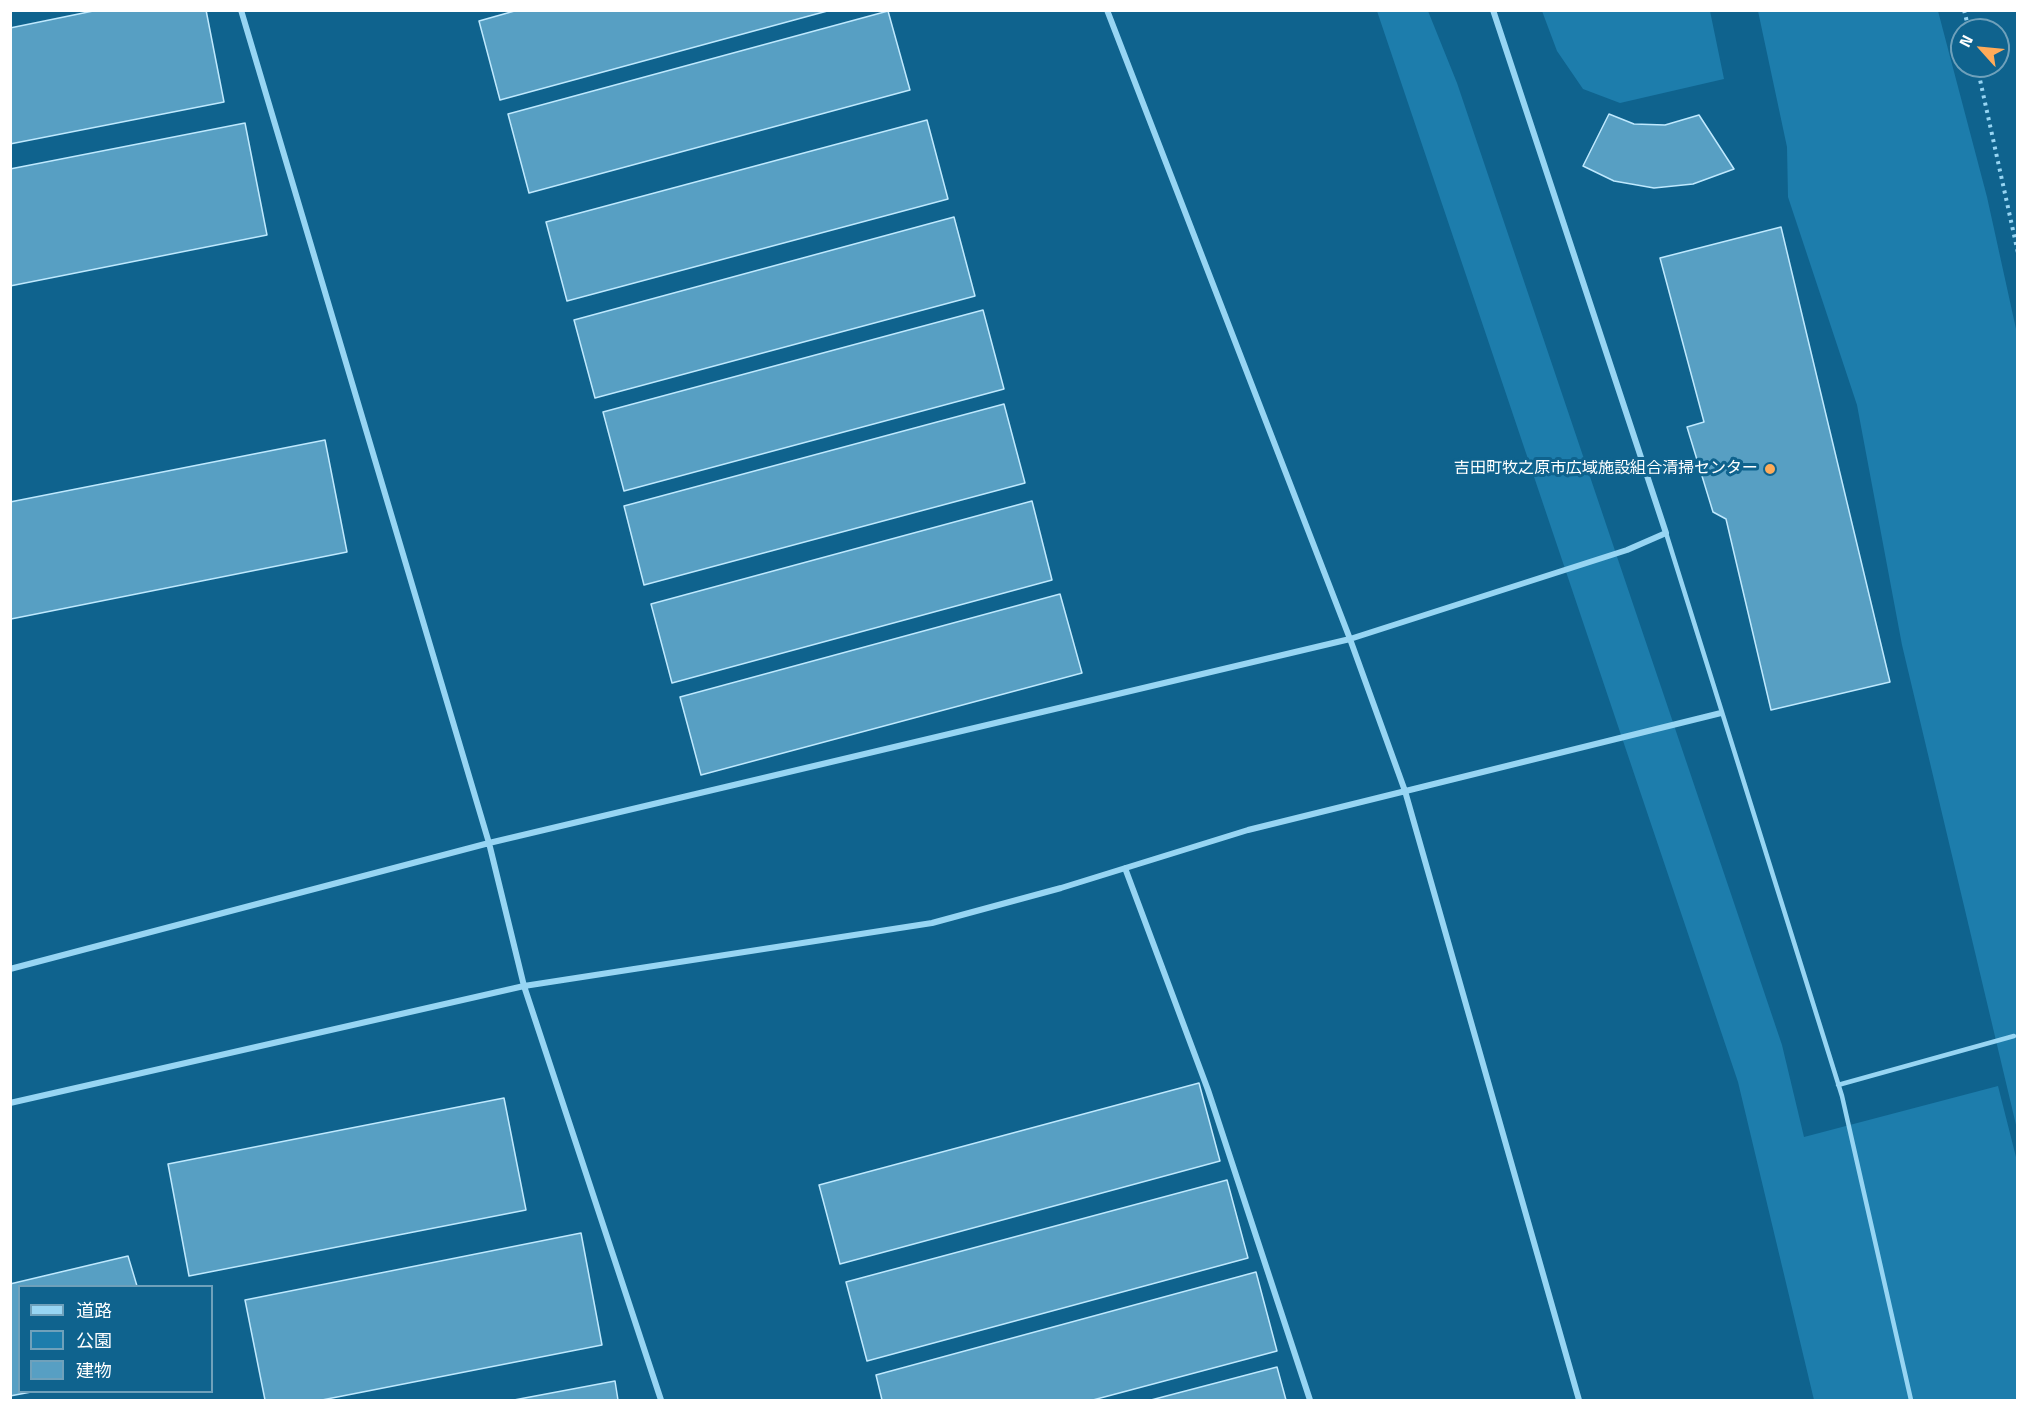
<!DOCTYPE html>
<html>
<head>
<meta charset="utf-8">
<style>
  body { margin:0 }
  #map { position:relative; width:2028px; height:1411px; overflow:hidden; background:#0f638e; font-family:"Titillium Web","Noto Sans JP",sans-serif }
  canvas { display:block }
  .frame { position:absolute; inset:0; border:12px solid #fff; pointer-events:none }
  .legend { position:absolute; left:18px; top:1285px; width:195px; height:108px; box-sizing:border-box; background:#0f638e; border:2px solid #6fa1bb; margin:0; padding:8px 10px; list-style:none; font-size:18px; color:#fff }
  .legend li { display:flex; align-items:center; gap:12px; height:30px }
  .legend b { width:30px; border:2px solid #6fa1bb }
  .north { position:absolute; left:1950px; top:18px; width:60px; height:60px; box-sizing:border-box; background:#0f638e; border:2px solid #6fa1bb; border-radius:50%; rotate:297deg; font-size:16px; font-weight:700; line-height:24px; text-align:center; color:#fff }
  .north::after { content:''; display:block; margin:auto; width:21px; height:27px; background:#ffab59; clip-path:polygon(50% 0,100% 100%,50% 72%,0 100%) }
</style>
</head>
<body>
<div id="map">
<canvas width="2028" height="1411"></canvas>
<div class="frame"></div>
<ul class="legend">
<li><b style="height:8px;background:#97d5f3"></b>道路</li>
<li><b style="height:16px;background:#1d7dac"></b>公園</li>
<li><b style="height:16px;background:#579fc3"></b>建物</li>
</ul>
<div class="north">N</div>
</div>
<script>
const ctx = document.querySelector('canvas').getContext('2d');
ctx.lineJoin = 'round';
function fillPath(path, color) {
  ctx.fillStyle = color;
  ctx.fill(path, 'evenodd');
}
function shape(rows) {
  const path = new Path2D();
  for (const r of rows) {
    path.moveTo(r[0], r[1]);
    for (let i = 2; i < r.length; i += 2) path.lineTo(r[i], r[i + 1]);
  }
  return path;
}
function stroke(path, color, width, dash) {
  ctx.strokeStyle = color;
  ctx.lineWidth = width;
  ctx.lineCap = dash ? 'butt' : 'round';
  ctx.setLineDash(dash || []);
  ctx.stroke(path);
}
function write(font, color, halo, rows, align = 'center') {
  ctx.font = font + ' "Titillium Web","Noto Sans JP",sans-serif';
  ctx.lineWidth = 6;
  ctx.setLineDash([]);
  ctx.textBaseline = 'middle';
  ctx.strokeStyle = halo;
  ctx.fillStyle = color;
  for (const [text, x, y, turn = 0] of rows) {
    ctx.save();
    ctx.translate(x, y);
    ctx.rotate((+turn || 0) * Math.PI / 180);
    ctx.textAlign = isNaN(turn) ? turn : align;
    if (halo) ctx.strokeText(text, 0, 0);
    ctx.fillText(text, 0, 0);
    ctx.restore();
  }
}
fillPath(shape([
  [1377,11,1428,11,1457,83,1782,1045,1804,1137,1998,1086,2017,1161,2017,1400,1814,1400,1738,1082],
  [1542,11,1710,11,1724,79,1620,103,1583,89,1557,51],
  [1758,11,1938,11,1987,197,2018,338,2017,1129,1902,645,1857,405,1788,197,1787,147]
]), '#1d7dac');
const building = shape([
  [98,10,206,10,224,102,10,144,10,28,98,10],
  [518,10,831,10,500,100,479,21,518,10],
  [888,11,910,90,529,193,508,114,888,11],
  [1609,114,1634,124,1665,125,1699,115,1734,169,1693,184,1654,188,1614,181,1583,166,1609,114],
  [927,120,948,199,567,301,546,222,927,120],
  [245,123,267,235,10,286,10,169,245,123],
  [954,217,975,296,595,398,574,320,954,217],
  [1781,227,1890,682,1771,710,1726,519,1713,512,1687,427,1704,422,1660,258,1781,227],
  [983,310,1004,389,624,491,603,412,983,310],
  [1004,404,1025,483,644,585,624,506,1004,404],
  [325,440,347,552,11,619,10,502,325,440],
  [1032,501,1052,580,672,683,651,604,1032,501],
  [1060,594,1082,673,701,775,680,697,1060,594],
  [1199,1083,1220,1161,840,1264,819,1185,1199,1083],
  [504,1098,526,1210,189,1276,168,1164,504,1098],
  [1227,1180,1248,1258,867,1361,846,1282,1227,1180],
  [581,1233,602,1345,322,1400,265,1400,245,1300,581,1233],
  [128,1256,137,1286,20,1286,20,1392,31,1392,10,1396,10,1284,128,1256],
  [1256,1272,1277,1351,1093,1400,882,1400,876,1375,1256,1272],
  [1277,1367,1286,1400,1151,1400,1277,1367],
  [615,1381,618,1400,514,1400,615,1381]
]);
fillPath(building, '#579fc3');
stroke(building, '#bfe9fe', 1.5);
stroke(shape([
  [1964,10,1969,30],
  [1977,66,2018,253]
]), '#97d5f3', 4, [3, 4.5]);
stroke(shape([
  [1666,533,1842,1096,1911,1400],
  [1838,1085,2014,1036]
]), '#97d5f3', 4.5);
stroke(shape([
  [241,10,489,843,524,986,661,1400],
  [1107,10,1350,639,1405,791,1579,1400],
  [1125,868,1208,1090,1310,1400],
  [10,969,489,843,1350,639,1627,550,1666,533,1493,10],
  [10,1103,524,986,932,923,1061,888,1248,830,1721,713]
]), '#97d5f3', 6);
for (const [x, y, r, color] of [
  [1770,469,6,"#ffab59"]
]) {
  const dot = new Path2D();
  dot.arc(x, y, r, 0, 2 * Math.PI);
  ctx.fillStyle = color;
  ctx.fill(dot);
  stroke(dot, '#0f638e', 2);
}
write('16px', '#fff', '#0f638e', [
  ["吉田町牧之原市広域施設組合清掃センター",1758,469]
], 'right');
</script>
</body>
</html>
